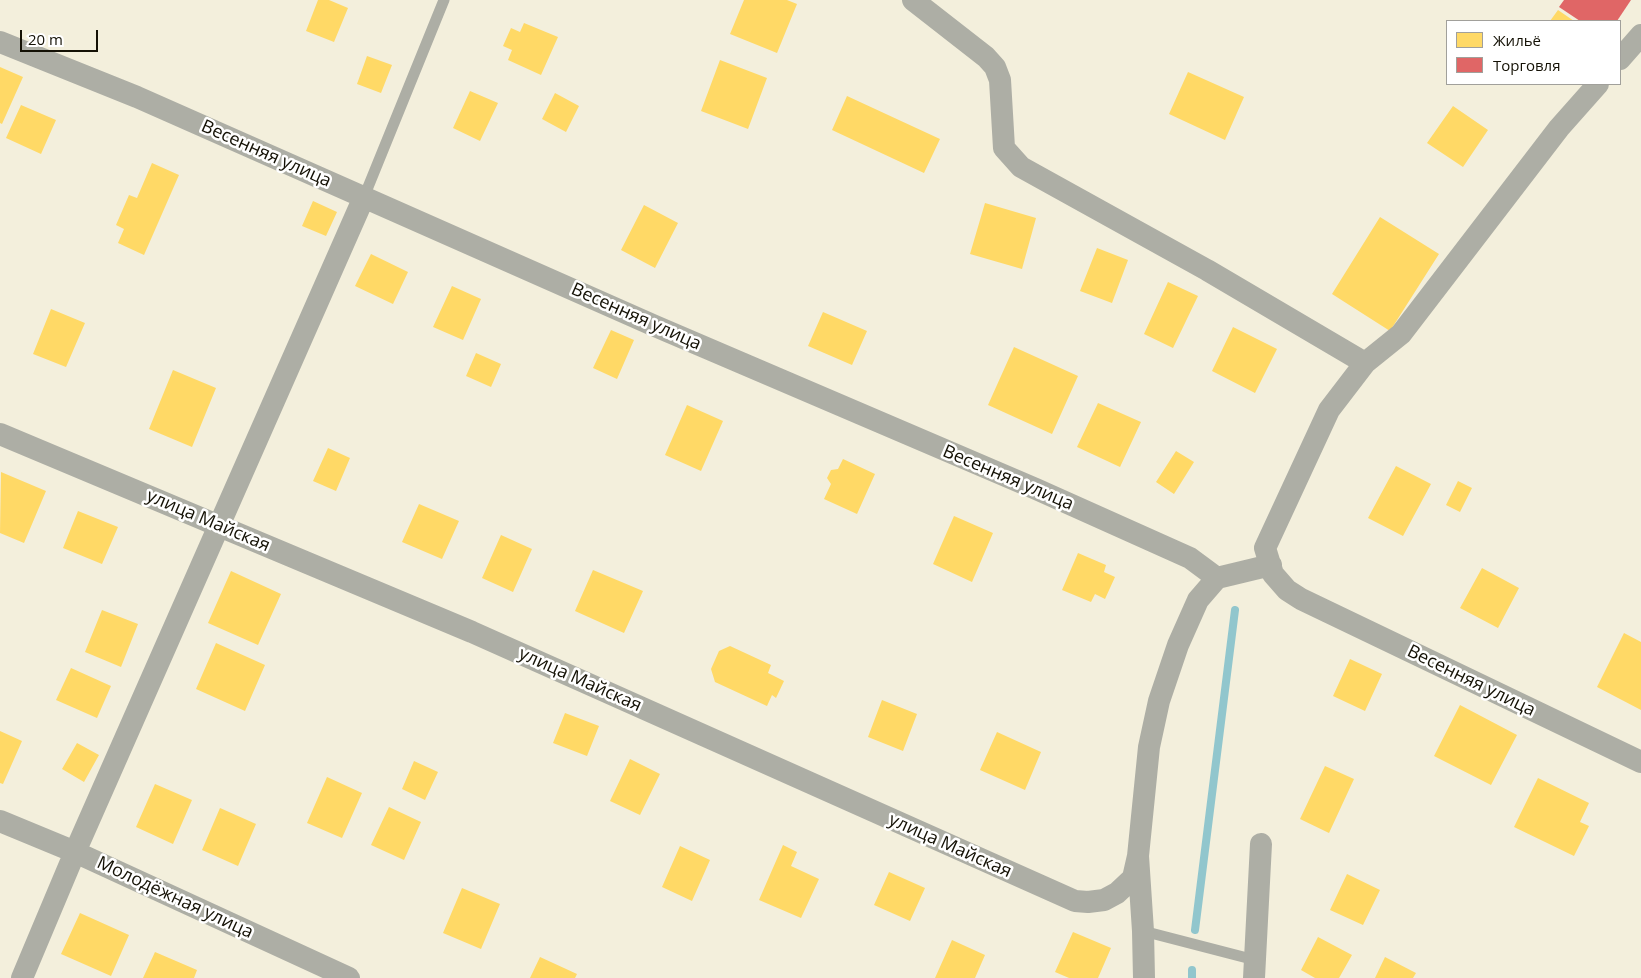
<!DOCTYPE html>
<html>
<head>
<meta charset="utf-8">
<style>
  body { margin:0 }
  #map { position:relative; width:1641px; height:978px; overflow:hidden; background:#f3efdc; font-family:"Open Sans",sans-serif }
  canvas { display:block }
  .legend { position:absolute; left:1446px; top:20px; width:175px; height:65px; box-sizing:border-box; background:#fff; border:1px solid #a1a09b; margin:0; padding:6px 9px; list-style:none; font-size:15px; color:#141105 }
  .legend li { display:flex; align-items:center; gap:10px; height:25px }
  .legend b { width:25px; border:1px solid #a1a09b }
  .scale { position:absolute; left:20px; top:30px; width:78px; height:22px; box-sizing:border-box; border:2px solid #141105; border-top:0; padding-left:6px; font-size:15px; line-height:18px; white-space:nowrap; color:#141105; -webkit-text-stroke:4px #fff; paint-order:stroke }
</style>
</head>
<body>
<div id="map">
<canvas width="1641" height="978"></canvas>
<ul class="legend">
<li><b style="height:14px;background:#ffd966"></b>Жильё</li>
<li><b style="height:14px;background:#e06666"></b>Торговля</li>
</ul>
<div class="scale">20 m</div>
</div>
<script>
const ctx = document.querySelector('canvas').getContext('2d');
ctx.lineJoin = 'round';
function fillPath(path, color) {
  ctx.fillStyle = color;
  ctx.fill(path, 'evenodd');
}
function shape(rows) {
  const path = new Path2D();
  for (const r of rows) {
    path.moveTo(r[0], r[1]);
    for (let i = 2; i < r.length; i += 2) path.lineTo(r[i], r[i + 1]);
  }
  return path;
}
function stroke(path, color, width, dash) {
  ctx.strokeStyle = color;
  ctx.lineWidth = width;
  ctx.lineCap = dash ? 'butt' : 'round';
  ctx.setLineDash(dash || []);
  ctx.stroke(path);
}
function write(font, color, halo, rows, align = 'center') {
  ctx.font = font + ' "Open Sans",sans-serif';
  ctx.lineWidth = 5;
  ctx.setLineDash([]);
  ctx.textBaseline = 'middle';
  ctx.strokeStyle = halo;
  ctx.fillStyle = color;
  for (const [text, x, y, turn = 0] of rows) {
    ctx.save();
    ctx.translate(x, y);
    ctx.rotate((+turn || 0) * Math.PI / 180);
    ctx.textAlign = isNaN(turn) ? turn : align;
    if (halo) ctx.strokeText(text, 0, 0);
    ctx.fillText(text, 0, 0);
    ctx.restore();
  }
}
fillPath(shape([
  [318,0,329,0,348,8,334,42,306,31],
  [744,0,787,0,797,4,777,53,730,34],
  [1558,10,1574,21,1550,21],
  [524,23,558,37,541,75,508,60,512,50,503,46,511,28,520,32],
  [367,56,392,65,381,93,357,84],
  [720,60,767,78,748,129,701,111],
  [0,67,23,77,2,124,0,123],
  [1188,72,1244,97,1225,140,1169,114],
  [470,91,498,103,480,141,453,128],
  [555,93,579,106,566,132,542,119],
  [847,96,940,139,924,173,832,130],
  [21,105,56,120,41,154,6,138],
  [1453,106,1488,130,1463,167,1427,143],
  [152,163,179,175,144,255,118,243,124,229,116,225,129,195,137,198],
  [313,201,337,212,326,236,302,226],
  [985,203,1036,218,1022,269,970,254],
  [644,205,678,223,655,268,621,250],
  [1380,217,1439,254,1390,331,1332,294],
  [1097,248,1128,260,1112,303,1080,291],
  [371,254,408,272,393,304,355,286],
  [1168,282,1198,296,1173,348,1144,334],
  [452,286,481,299,463,340,433,327],
  [51,309,85,323,66,367,33,354],
  [823,312,867,331,852,365,808,346],
  [1233,327,1277,349,1255,393,1212,371],
  [611,330,634,340,617,379,593,368],
  [1014,347,1078,376,1052,434,988,405],
  [476,353,501,364,491,387,466,376],
  [173,370,216,388,192,447,149,429],
  [1098,403,1141,422,1120,467,1077,447],
  [687,405,723,421,701,471,665,455],
  [328,448,350,458,336,491,313,481],
  [1176,451,1194,462,1174,494,1156,482],
  [843,459,875,474,857,514,824,499,831,484,827,478,831,470,838,469],
  [1396,466,1431,484,1403,536,1368,518],
  [1,472,46,491,24,543,0,533],
  [1458,481,1472,488,1460,512,1446,505],
  [419,504,459,521,442,559,402,542],
  [78,511,118,527,102,564,63,548],
  [954,516,993,533,972,582,933,564],
  [501,535,532,549,513,592,482,578],
  [1078,553,1106,565,1104,572,1115,577,1105,599,1095,594,1091,602,1062,590],
  [1482,568,1519,588,1498,628,1460,608],
  [593,570,643,591,624,633,575,611],
  [231,571,281,594,258,645,208,623],
  [102,610,138,624,121,667,85,652],
  [1624,633,1641,642,1641,710,1597,687],
  [216,643,265,665,245,711,196,689],
  [730,646,771,665,768,673,784,681,776,698,772,695,767,706,715,682,711,669,719,651],
  [1350,659,1382,674,1365,711,1333,696],
  [71,668,111,686,97,718,56,700],
  [882,700,917,714,903,751,868,737],
  [1460,705,1517,735,1491,785,1434,756],
  [565,713,599,726,587,756,553,743],
  [0,731,22,741,3,784,0,783],
  [997,732,1041,752,1025,790,980,770],
  [77,743,99,755,84,782,62,769],
  [630,759,660,774,640,815,610,801],
  [414,761,438,772,425,800,402,789],
  [1325,766,1354,779,1329,833,1300,819],
  [327,777,362,793,342,838,307,823],
  [1538,778,1589,803,1580,822,1589,826,1574,856,1514,827],
  [155,784,192,800,173,844,136,827],
  [389,807,421,822,404,860,371,845],
  [220,808,256,824,238,866,202,850],
  [783,845,797,852,791,866,819,879,801,918,759,900],
  [680,846,710,860,692,901,662,887],
  [889,872,925,888,910,921,874,905],
  [1347,874,1380,890,1363,925,1330,910],
  [462,888,500,904,481,949,443,933],
  [80,913,129,935,111,976,61,954],
  [1073,932,1111,948,1098,978,1069,978,1055,972],
  [1318,937,1352,955,1339,978,1315,978,1301,970],
  [952,940,985,955,975,978,935,978],
  [155,952,197,970,194,978,143,978],
  [540,957,577,974,575,978,530,978],
  [1385,957,1416,973,1413,978,1375,978]
]), '#ffd966');
fillPath(shape([
  [1564,0,1631,0,1617,21,1580,21,1559,7]
]), '#e06666');
stroke(shape([
  [1195,930,1235,610],
  [1192,978,1192,970]
]), '#91c6cd', 8);
stroke(shape([
  [364,197,444,0],
  [1143,931,1255,960]
]), '#adaea5', 11);
stroke(shape([
  [913,0,986,57,995,67,1000,80,1004,148,1021,167,1207,270,1365,363],
  [0,42,137,97,655,326,1036,489,1190,558,1217,578,1271,565],
  [1620,59,1641,35],
  [1598,84,1559,128,1401,334,1365,363,1329,410,1265,548,1273,574,1287,590,1301,599,1641,762],
  [0,434,472,632,1075,901,1088,902,1104,900,1117,893,1133,878,1138,856],
  [0,821,75,852,349,978],
  [22,978,75,852,364,197],
  [1144,978,1143,931,1138,856,1149,747,1159,701,1178,645,1198,600,1217,578],
  [1254,978,1261,844]
]), '#adaea5', 22);
write('18px', '#141105', '#fff', [
  ["Весенняя улица",266,154,24],
  ["Весенняя улица",636,317,24],
  ["Весенняя улица",1008,478,23],
  ["улица Майская",208,521,23],
  ["улица Майская",580,680,24],
  ["Весенняя улица",1471,681,26],
  ["улица Майская",950,846,24],
  ["Молодёжная улица",175,898,25]
]);
</script>
</body>
</html>
